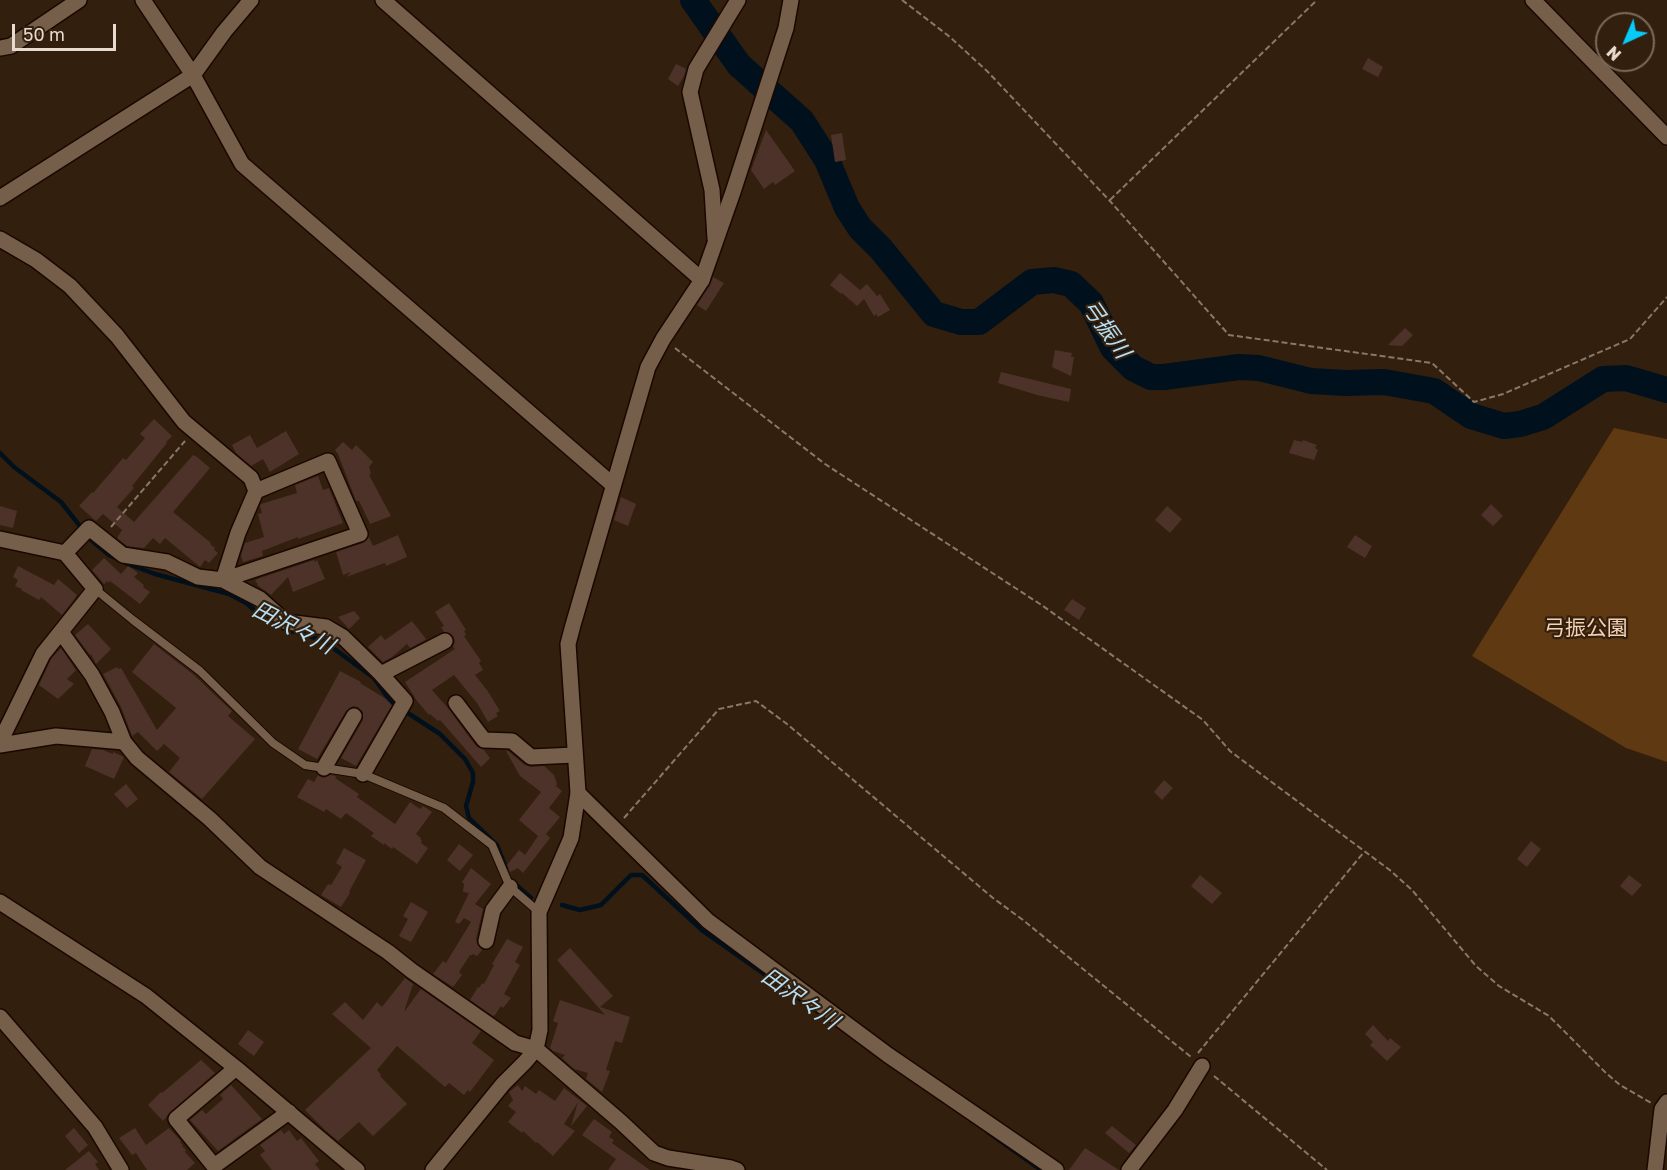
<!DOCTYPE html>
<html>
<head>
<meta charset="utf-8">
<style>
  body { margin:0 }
  #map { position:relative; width:1667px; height:1170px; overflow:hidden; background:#331f0d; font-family:"Golos Text",sans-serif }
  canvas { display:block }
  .north { position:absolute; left:1595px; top:12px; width:60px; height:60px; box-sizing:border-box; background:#331f0d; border:2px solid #7b6a5b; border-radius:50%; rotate:224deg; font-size:16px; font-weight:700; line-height:24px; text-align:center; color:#e8dacf }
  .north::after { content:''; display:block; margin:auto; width:21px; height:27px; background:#06cbf9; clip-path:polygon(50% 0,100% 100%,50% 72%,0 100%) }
  .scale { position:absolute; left:12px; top:24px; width:104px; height:27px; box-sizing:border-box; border:3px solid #e8dacf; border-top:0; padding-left:8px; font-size:18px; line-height:21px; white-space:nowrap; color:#e8dacf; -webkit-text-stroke:4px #331f0d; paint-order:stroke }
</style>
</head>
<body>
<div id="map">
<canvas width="1667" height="1170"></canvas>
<div class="north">N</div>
<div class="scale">50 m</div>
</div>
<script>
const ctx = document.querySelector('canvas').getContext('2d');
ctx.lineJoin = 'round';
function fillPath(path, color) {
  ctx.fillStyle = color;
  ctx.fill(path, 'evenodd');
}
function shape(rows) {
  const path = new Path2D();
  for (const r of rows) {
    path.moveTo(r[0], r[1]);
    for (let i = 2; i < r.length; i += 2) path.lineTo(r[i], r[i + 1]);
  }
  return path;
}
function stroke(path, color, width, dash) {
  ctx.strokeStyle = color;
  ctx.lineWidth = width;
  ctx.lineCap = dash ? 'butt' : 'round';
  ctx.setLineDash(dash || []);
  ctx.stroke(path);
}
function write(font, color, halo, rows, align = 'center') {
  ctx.font = font + ' "Golos Text","Noto Sans JP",sans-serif';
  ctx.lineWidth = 4.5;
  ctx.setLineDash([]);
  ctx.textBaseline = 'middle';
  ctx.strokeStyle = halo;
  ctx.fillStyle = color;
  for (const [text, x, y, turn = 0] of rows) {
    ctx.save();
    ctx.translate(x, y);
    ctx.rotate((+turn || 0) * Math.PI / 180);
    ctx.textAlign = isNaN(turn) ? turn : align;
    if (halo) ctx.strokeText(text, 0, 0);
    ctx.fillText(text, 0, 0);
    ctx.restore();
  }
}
fillPath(shape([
  [1614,428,1667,439,1667,762,1626,748,1472,656]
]), '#5f3911');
stroke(shape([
  [0,453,14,467,61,502,83,530],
  [90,539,109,555,128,564,155,574,229,594,246,603,264,618,288,630,322,640,374,678,391,702,440,734,465,759,473,773,473,782,466,806,469,818,497,845,506,868],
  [514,883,531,898],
  [562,905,580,910,601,905,631,875,642,875,703,931,818,1012],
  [989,1133,1041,1170]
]), '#00111d', 4.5);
stroke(shape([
  [693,0,739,65,802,121,827,160,847,208,860,228,881,249,934,314,961,322,979,322,1032,282,1054,280,1071,284,1091,303,1113,348,1133,368,1151,377,1164,377,1239,367,1259,368,1311,381,1345,383,1384,382,1434,391,1471,416,1504,426,1520,424,1543,417,1603,379,1626,378,1667,390]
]), '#00111d', 26);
fillPath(shape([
  [1368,58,1383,67,1378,77,1362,69],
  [676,64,686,69,684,76,678,86,668,79],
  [766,130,795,171,775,185,773,182,764,189,751,170],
  [842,133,846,160,835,162,831,135],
  [840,273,860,290,867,284,877,296,880,294,890,310,878,317,876,314,874,316,864,299,857,306,842,293,841,294,830,285],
  [713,277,724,283,706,311,697,305,710,285],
  [1405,328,1413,335,1402,346,1388,345],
  [1055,350,1072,353,1071,357,1074,357,1071,376,1052,367],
  [1001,372,1071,389,1069,402,1037,395,998,383],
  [154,419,172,436,166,442,167,443,132,486,134,488,117,507,134,522,193,455,197,457,210,468,173,512,211,543,210,544,215,548,214,550,218,553,209,563,205,560,200,567,165,538,160,544,153,538,144,548,127,546,117,538,122,530,103,514,96,521,79,506,92,492,93,493,123,458,126,460,145,438,140,434],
  [286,431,299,454,270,472,263,459,251,466,236,453,232,445,250,435,257,448],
  [1294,440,1302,442,1303,440,1317,445,1315,448,1318,450,1314,460,1289,453],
  [343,442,352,450,356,445,373,462,369,467,371,474,369,475,391,516,370,524,359,501,356,501,338,454,335,450],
  [318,476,323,490,329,488,343,523,298,539,298,537,262,551,263,556,243,562,241,555,245,543,264,537,258,514,262,513,260,506,261,504,297,493,295,485],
  [621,497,636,504,628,526,614,520],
  [1491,504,1503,516,1493,526,1481,515],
  [0,506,17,511,13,528,0,525],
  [1167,506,1182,519,1170,533,1155,520],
  [398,535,407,557,386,566,385,563,346,577,351,572,343,575,336,552,363,543,369,537,373,546],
  [1355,535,1372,546,1365,558,1347,547],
  [104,558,121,574,128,566,138,573,134,577,144,585,143,587,150,592,140,604,110,581,109,583,107,581,104,584,92,570],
  [314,560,315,562,317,560,325,579,293,592,288,577,271,595,257,585,258,584,255,581,257,579],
  [18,566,54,585,58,579,77,595,75,598,62,615,41,597,39,600,21,590,22,589,15,586,18,580,13,577],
  [1072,599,1086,608,1079,620,1064,610],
  [449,603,466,630,464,631,466,635,464,636,481,661,479,663,483,670,475,675,487,690,500,711,496,713,498,716,488,722,477,703,454,675,432,690,448,708,476,746,484,750,490,758,481,767,440,720,438,721,430,714,429,715,417,701,405,682,455,649,453,647,455,641,453,636,450,633,444,632,441,627,444,626,435,612],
  [354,611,360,618,349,629,338,617],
  [412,621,426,639,425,640,410,648,407,644,392,657,383,662,368,647,381,635,385,640],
  [88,624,111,649,96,664,91,654,90,655,75,635],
  [154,644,194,675,217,697,232,711,228,716,255,739,202,799,169,772,180,758,164,744,157,751,138,732,132,736,121,707,103,674,117,667,118,669,121,668,157,730,176,708,132,672],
  [61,648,76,670,67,679,74,684,58,699,39,685,51,659],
  [340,671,361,682,360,683,386,699,392,705,356,766,341,758,363,720,363,712,358,707,353,706,346,711,317,759,298,749],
  [92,749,103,750,113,754,113,752,124,757,114,779,85,766],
  [506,751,508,751,525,765,531,767,544,766,554,775,557,784,556,786,562,791,549,808,560,817,546,834,550,838,523,873,518,868,510,872,507,865,519,850,525,855,538,836,519,820,541,792,520,776],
  [318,775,323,778,330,775,336,776,335,778,359,794,357,797,395,824,410,802,420,809,423,806,432,812,416,834,421,838,420,839,422,840,421,843,428,848,417,864,393,847,392,849,384,843,384,845,371,836,374,833,346,813,341,819,326,809,324,812,297,797,308,779,314,782],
  [1164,780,1173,788,1162,800,1154,792],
  [126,784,138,799,127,808,114,794],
  [1531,841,1541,849,1527,867,1517,859],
  [459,844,473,855,460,871,447,860],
  [344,848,366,860,349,892,350,893,341,907,321,895,328,884,331,885,342,867,336,863],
  [471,868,491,884,475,904,483,909,476,939,477,944,482,950,477,956,473,954,472,955,470,955,459,972,462,975,453,987,433,974,443,961,446,963,471,922,464,918,459,924,455,922,469,893,463,892,464,884,462,882],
  [1200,875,1222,893,1212,904,1191,886],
  [1629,875,1642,885,1632,896,1620,886],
  [411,902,428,912,411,942,399,936,408,919,403,916],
  [507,939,523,947,515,962,520,965,504,994,511,998,503,1008,501,1006,495,1015,493,1016,470,1000,478,987,479,988,482,983,484,984,494,965,492,964],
  [570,948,613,996,600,1007,630,1017,622,1043,615,1041,606,1070,610,1071,602,1092,586,1079,588,1073,574,1069,562,1058,565,1055,553,1051,550,1048,558,1023,553,1021,560,1000,605,1015,557,960],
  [405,978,413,984,404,1012,421,989,481,1031,472,1043,494,1060,470,1092,468,1090,464,1095,449,1083,445,1087,397,1046,377,1070,381,1075,380,1076,407,1104,373,1136,359,1122,338,1141,326,1131,305,1110,371,1048,332,1014,345,1002,363,1020,377,1002,382,1007],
  [1373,1025,1388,1041,1390,1038,1401,1047,1387,1061,1370,1045,1373,1042,1365,1034],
  [248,1030,264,1042,254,1056,238,1044],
  [201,1060,215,1073,170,1112,163,1121,148,1105,161,1092,162,1093],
  [231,1085,262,1119,218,1151,190,1120,202,1110,206,1114,223,1099,220,1095],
  [518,1085,522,1091,525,1086,536,1094,539,1090,555,1101,564,1088,587,1106,571,1126,578,1102,564,1124,575,1131,553,1156,537,1142,536,1143,523,1131,522,1133,508,1122,516,1112,508,1106,513,1100,509,1092],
  [594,1119,612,1132,609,1137,614,1140,612,1143,650,1170,608,1170,616,1159,582,1135],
  [1112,1126,1136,1145,1129,1153,1105,1133],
  [74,1128,88,1145,79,1153,65,1136],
  [135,1128,146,1145,169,1128,181,1141,180,1142,183,1145,182,1146,186,1150,185,1152,195,1163,187,1170,147,1170,136,1153,132,1155,119,1138],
  [281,1130,284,1134,289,1130,297,1141,301,1138,319,1161,315,1164,320,1170,272,1170,260,1155,265,1151,260,1145],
  [1085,1148,1119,1170,1069,1170],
  [89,1151,98,1162,95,1164,99,1170,65,1170]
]), '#4d3229');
const lane = shape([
  [95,589,133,620,200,671,273,743,305,765,363,774,444,808,492,845,510,887,539,912]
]);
const street = shape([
  [143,0,193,75,242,164,613,485],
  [383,0,702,280],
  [1533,0,1667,137],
  [0,48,11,46,79,0],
  [0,198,193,75,224,32,251,0],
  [0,239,36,260,70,286,117,336,184,422,251,478,256,491,238,533,223,580,198,577,167,562,123,555,89,528,65,553],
  [715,239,712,190,690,92,696,69,738,0],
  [0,539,65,553,95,589,43,654,0,742],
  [223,580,260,599,286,622,326,627,343,637,381,674,405,701,363,774],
  [223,580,360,534,328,461,256,491],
  [61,632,92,675,112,712,124,742,137,758,210,819,260,867,388,952,412,971,515,1043,536,1049,621,1122,654,1153,668,1158,731,1168,737,1170],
  [381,674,445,641],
  [456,703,484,740,512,741,531,757,575,755],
  [0,745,56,736,124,742],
  [324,768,354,716],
  [578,793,708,921,888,1055,1056,1170],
  [0,902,146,996,236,1068,357,1170],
  [486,941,493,910,510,887],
  [236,1068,176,1119,214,1166,289,1112],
  [1129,1170,1175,1110,1202,1066],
  [1655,1170,1662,1109,1667,1102]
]);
const secondary = shape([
  [0,1017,95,1127,121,1170],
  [433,1170,503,1084,525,1062,536,1049,540,1030,539,912,571,838,578,793,568,644,573,625,648,367,663,339,702,280,733,192,786,28,791,0]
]);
stroke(lane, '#1a0800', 10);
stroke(street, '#1a0800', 18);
stroke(secondary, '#1a0800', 18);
stroke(shape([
  [902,0,950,37,988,72,1109,200,1229,335,1432,363,1474,402,1503,394,1630,339,1667,297],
  [1110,200,1317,0],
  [675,348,825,464,1043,606,1203,720,1230,751,1391,871,1412,890,1476,966,1499,986,1549,1016,1606,1073,1620,1085,1651,1103],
  [111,527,185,441],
  [624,818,719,709,756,701,787,724,993,898,1023,920,1191,1057],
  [1198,1053,1364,852],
  [1214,1076,1327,1170]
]), '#897869', 2, [6, 3]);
stroke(lane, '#755e4a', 8);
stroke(street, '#755e4a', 15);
stroke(secondary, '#755e4a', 15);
write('21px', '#f3d2b6', '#331f0d', [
  ["弓振公園",1586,628]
]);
write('italic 22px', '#b7e0f6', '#331f0d', [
  ["弓振川",1106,329,55],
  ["田沢々川",293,628,27],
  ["田沢々川",800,999,35]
]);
</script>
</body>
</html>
